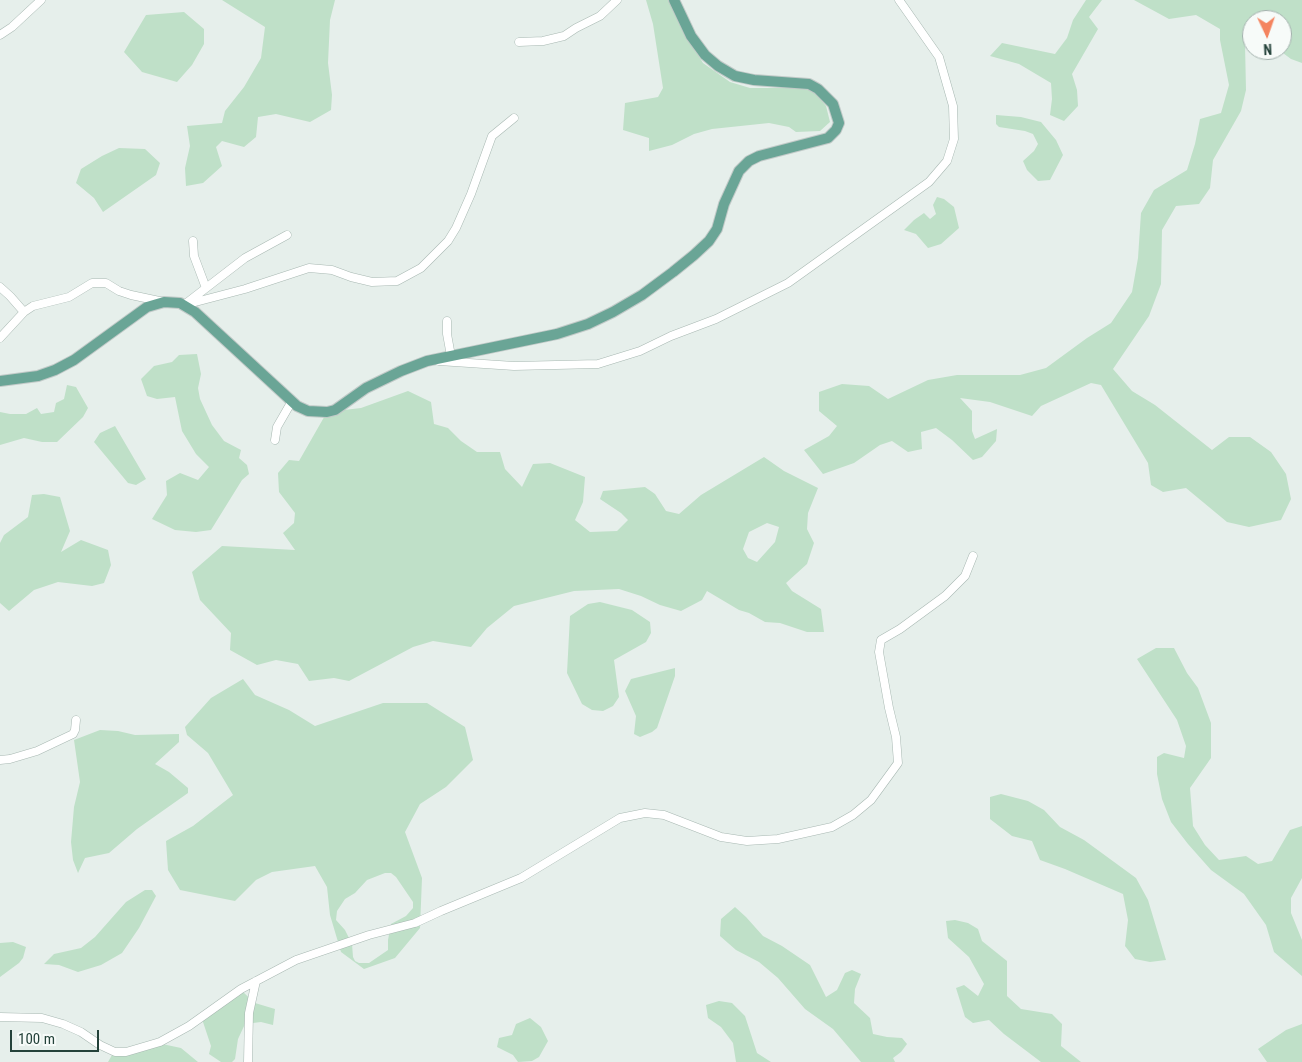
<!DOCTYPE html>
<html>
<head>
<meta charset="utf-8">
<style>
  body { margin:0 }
  #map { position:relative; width:1302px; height:1062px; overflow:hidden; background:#e6efeb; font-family:"Roboto Condensed",sans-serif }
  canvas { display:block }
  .north { position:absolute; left:1242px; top:10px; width:50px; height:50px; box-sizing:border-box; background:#f7fbf9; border:1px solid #a3b1ad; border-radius:50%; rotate:177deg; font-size:14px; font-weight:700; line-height:20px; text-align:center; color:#24423a }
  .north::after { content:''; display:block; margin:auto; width:18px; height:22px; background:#f4845f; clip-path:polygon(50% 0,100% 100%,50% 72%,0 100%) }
  .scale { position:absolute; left:10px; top:1030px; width:89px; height:22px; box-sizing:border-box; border:2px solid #24423a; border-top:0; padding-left:6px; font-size:15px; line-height:18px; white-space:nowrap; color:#24423a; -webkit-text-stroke:4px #f7fbf9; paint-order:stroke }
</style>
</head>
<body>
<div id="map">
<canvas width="1302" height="1062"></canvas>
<div class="north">N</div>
<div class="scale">100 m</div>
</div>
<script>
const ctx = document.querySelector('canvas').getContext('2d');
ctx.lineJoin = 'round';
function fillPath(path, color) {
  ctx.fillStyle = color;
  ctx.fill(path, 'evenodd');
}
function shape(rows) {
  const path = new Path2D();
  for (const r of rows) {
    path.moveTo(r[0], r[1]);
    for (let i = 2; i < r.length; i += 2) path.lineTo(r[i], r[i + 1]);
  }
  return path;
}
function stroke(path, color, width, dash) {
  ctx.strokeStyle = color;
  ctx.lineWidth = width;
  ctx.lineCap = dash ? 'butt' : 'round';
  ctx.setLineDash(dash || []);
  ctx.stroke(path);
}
fillPath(shape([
  [222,0,335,0,330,20,328,63,332,95,331,110,310,122,276,114,258,117,256,137,244,147,222,141,216,147,222,166,203,183,186,186,185,168,190,146,187,126,222,123,225,111,244,87,261,58,265,27],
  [646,0,669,0,686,35,703,63,730,82,750,88,812,88,826,106,830,122,820,131,796,132,789,127,769,123,712,129,694,134,672,145,649,151,649,138,623,130,625,103,658,97,663,88,653,24],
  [1086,0,1102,0,1089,17,1098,29,1072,74,1077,90,1078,106,1064,121,1050,115,1052,99,1051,83,1019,64,990,56,1002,43,1055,54,1067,38,1073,20],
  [1134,0,1302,0,1302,63,1291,59,1279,50,1282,50,1282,20,1252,20,1252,36,1245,44,1246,90,1241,111,1213,160,1210,188,1199,204,1176,206,1162,230,1161,284,1149,316,1113,369,1132,391,1155,405,1212,450,1229,437,1250,437,1271,452,1286,474,1291,499,1281,520,1249,527,1227,522,1186,488,1163,492,1151,485,1148,463,1101,385,1091,383,1041,406,1032,416,990,402,960,398,972,411,972,431,975,439,997,429,996,441,982,457,973,460,952,440,936,428,921,432,922,449,908,452,892,441,880,445,854,463,823,474,804,450,829,436,837,426,819,411,819,392,842,384,869,386,888,399,928,380,957,375,1020,375,1046,368,1087,338,1111,323,1132,292,1138,258,1141,213,1154,190,1187,170,1195,144,1200,119,1221,113,1229,85,1220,40,1220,29,1196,15,1169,19],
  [184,12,204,29,204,44,192,65,177,82,142,72,124,52,146,15],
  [996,115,1021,117,1041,122,1056,140,1063,155,1050,180,1038,181,1027,170,1023,161,1034,151,1038,144,1033,134,1025,131,999,127,996,124],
  [119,148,145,149,160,163,156,175,103,212,94,198,76,183,81,169,102,156],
  [937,197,944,199,954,207,959,228,941,244,928,248,916,234,904,230,914,220,924,213,930,219,936,214,933,205],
  [197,354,201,374,198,388,200,399,212,425,224,441,241,450,239,458,247,465,249,474,242,480,211,530,196,532,175,530,152,519,167,495,166,481,180,473,198,480,209,467,196,454,182,431,175,397,157,399,147,396,141,379,154,366,172,362,179,355],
  [67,385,76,387,88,408,83,417,57,442,42,442,24,438,0,445,0,412,10,414,26,414,37,408,41,414,54,412,56,403,64,399],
  [408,391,431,402,434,424,448,428,461,441,477,452,500,452,505,469,522,487,533,464,550,463,585,477,583,502,575,520,590,532,617,531,628,520,621,513,600,499,603,491,645,487,655,494,666,511,679,514,701,495,764,457,784,471,818,488,808,513,807,529,814,543,807,564,786,583,792,591,821,609,824,632,807,632,780,623,765,622,749,613,739,610,707,591,702,600,681,611,660,605,641,596,619,589,574,591,514,606,487,628,471,647,433,641,413,647,349,681,334,678,309,681,298,664,276,660,257,665,230,650,231,633,200,600,192,572,222,546,295,550,283,533,294,523,295,513,279,492,278,473,289,460,299,461,327,412,361,408],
  [767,523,779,527,775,542,757,562,748,558,743,549,749,532],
  [115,426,146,479,136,485,128,483,94,442,100,433],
  [44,494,60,497,70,531,61,552,81,540,108,550,111,565,104,583,92,586,58,582,34,590,9,611,0,603,0,543,4,535,28,517,32,495],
  [600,602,632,610,650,622,651,633,646,642,614,660,619,697,613,706,603,711,592,710,582,704,567,673,570,616,588,604],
  [1156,648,1174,648,1187,673,1198,688,1211,723,1211,758,1190,788,1193,826,1205,845,1219,860,1246,856,1258,864,1272,861,1290,830,1302,826,1302,878,1291,898,1291,913,1302,940,1302,976,1274,952,1266,925,1244,894,1211,870,1188,844,1171,822,1162,799,1157,774,1157,757,1164,753,1184,758,1186,746,1177,720,1137,659],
  [675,668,675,676,657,728,652,732,640,737,634,734,636,716,625,691,631,679],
  [243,679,255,695,289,710,315,726,383,703,427,703,465,727,473,760,446,787,420,804,405,832,422,878,420,928,395,958,364,969,341,952,330,915,327,887,315,866,272,872,256,880,235,901,180,890,168,870,166,841,193,826,233,795,208,753,187,735,185,727,211,698],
  [385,873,391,873,396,877,413,902,413,908,406,916,391,924,388,940,388,950,369,963,359,963,355,961,353,957,352,944,345,930,336,920,337,911,345,899,355,893,367,880],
  [100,730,118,731,135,735,179,734,179,742,155,764,169,772,188,788,188,793,137,829,109,853,85,858,78,873,73,860,71,842,74,807,80,782,74,740],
  [1001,794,1028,801,1044,810,1060,827,1084,840,1136,878,1148,900,1166,960,1150,962,1135,959,1125,946,1128,920,1123,894,1065,869,1040,860,1032,841,1012,836,990,819,990,797],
  [145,890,152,890,156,896,139,928,122,953,101,965,78,972,59,965,44,964,54,954,81,948,95,937,126,902],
  [735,907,746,917,763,936,782,946,810,965,826,997,837,990,845,973,852,970,861,974,855,989,854,1003,870,1018,873,1034,887,1037,902,1038,907,1044,901,1052,893,1058,895,1062,861,1062,833,1029,805,1009,778,978,759,962,736,950,720,936,721,919],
  [955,920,968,923,978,929,982,941,1007,961,1007,996,1021,1009,1052,1014,1062,1024,1061,1046,1081,1062,1041,1062,1004,1034,989,1020,973,1023,965,1017,956,988,964,985,978,996,984,984,969,957,948,938,946,921],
  [13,942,26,947,23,958,19,963,0,977,0,943],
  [243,992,255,1003,275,1009,273,1025,261,1022,245,1024,238,1039,235,1059,232,1062,221,1062,209,1054,211,1046,202,1019,232,997],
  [719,1001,732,1003,745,1016,757,1053,771,1062,736,1062,733,1043,721,1027,708,1018,706,1005],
  [530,1018,541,1027,548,1041,539,1057,532,1061,518,1062,513,1055,497,1047,499,1038,512,1035,516,1024],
  [1302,1024,1302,1062,1267,1062,1258,1049,1286,1030],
  [148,1041,181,1048,198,1062,108,1062,116,1048,128,1054]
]), '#bfe0c8');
const minor = shape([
  [0,35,12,27,41,0],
  [519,42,543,41,564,36,576,28,600,16,617,0],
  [287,235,245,258,184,305,245,289,309,268,332,270,351,277,372,282,397,281,421,268,448,241,456,228,471,194,492,136,514,118],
  [193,241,194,256,206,288],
  [0,287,10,296,24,312],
  [447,321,447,334,451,356],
  [0,338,24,312,33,306,69,297,92,283,106,283,119,291,131,295,164,302],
  [439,361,514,366,598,364,640,351,671,336,716,319,788,283,929,182,947,161,954,139,953,106,939,57,899,0],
  [275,440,277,427,292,401],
  [0,760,10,759,37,751,73,734,75,730,76,720],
  [0,1017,42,1018,63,1024,81,1032,100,1045,115,1052,126,1052,160,1042,189,1026,241,989,296,960,369,935,415,923,441,911,521,878,620,818,645,813,664,815,721,837,747,841,778,839,832,827,853,815,871,800,898,763,896,737,889,708,879,652,881,640,900,629,945,596,965,576,973,556],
  [248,1062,249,1013,256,981]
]);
const major = shape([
  [0,381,38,376,55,370,74,360,147,307,164,302,180,303,195,312,297,406,308,411,327,412,335,410,366,388,401,371,427,361,557,334,588,324,613,312,642,295,673,272,694,255,709,241,717,229,724,204,739,171,749,161,759,156,828,138,836,130,839,123,833,104,818,89,809,84,754,80,735,76,718,66,705,55,691,36,674,0]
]);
stroke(minor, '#a8b8b2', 9);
stroke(major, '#c2cac8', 12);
stroke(minor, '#fff', 8);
stroke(major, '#6aa596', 10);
</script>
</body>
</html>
